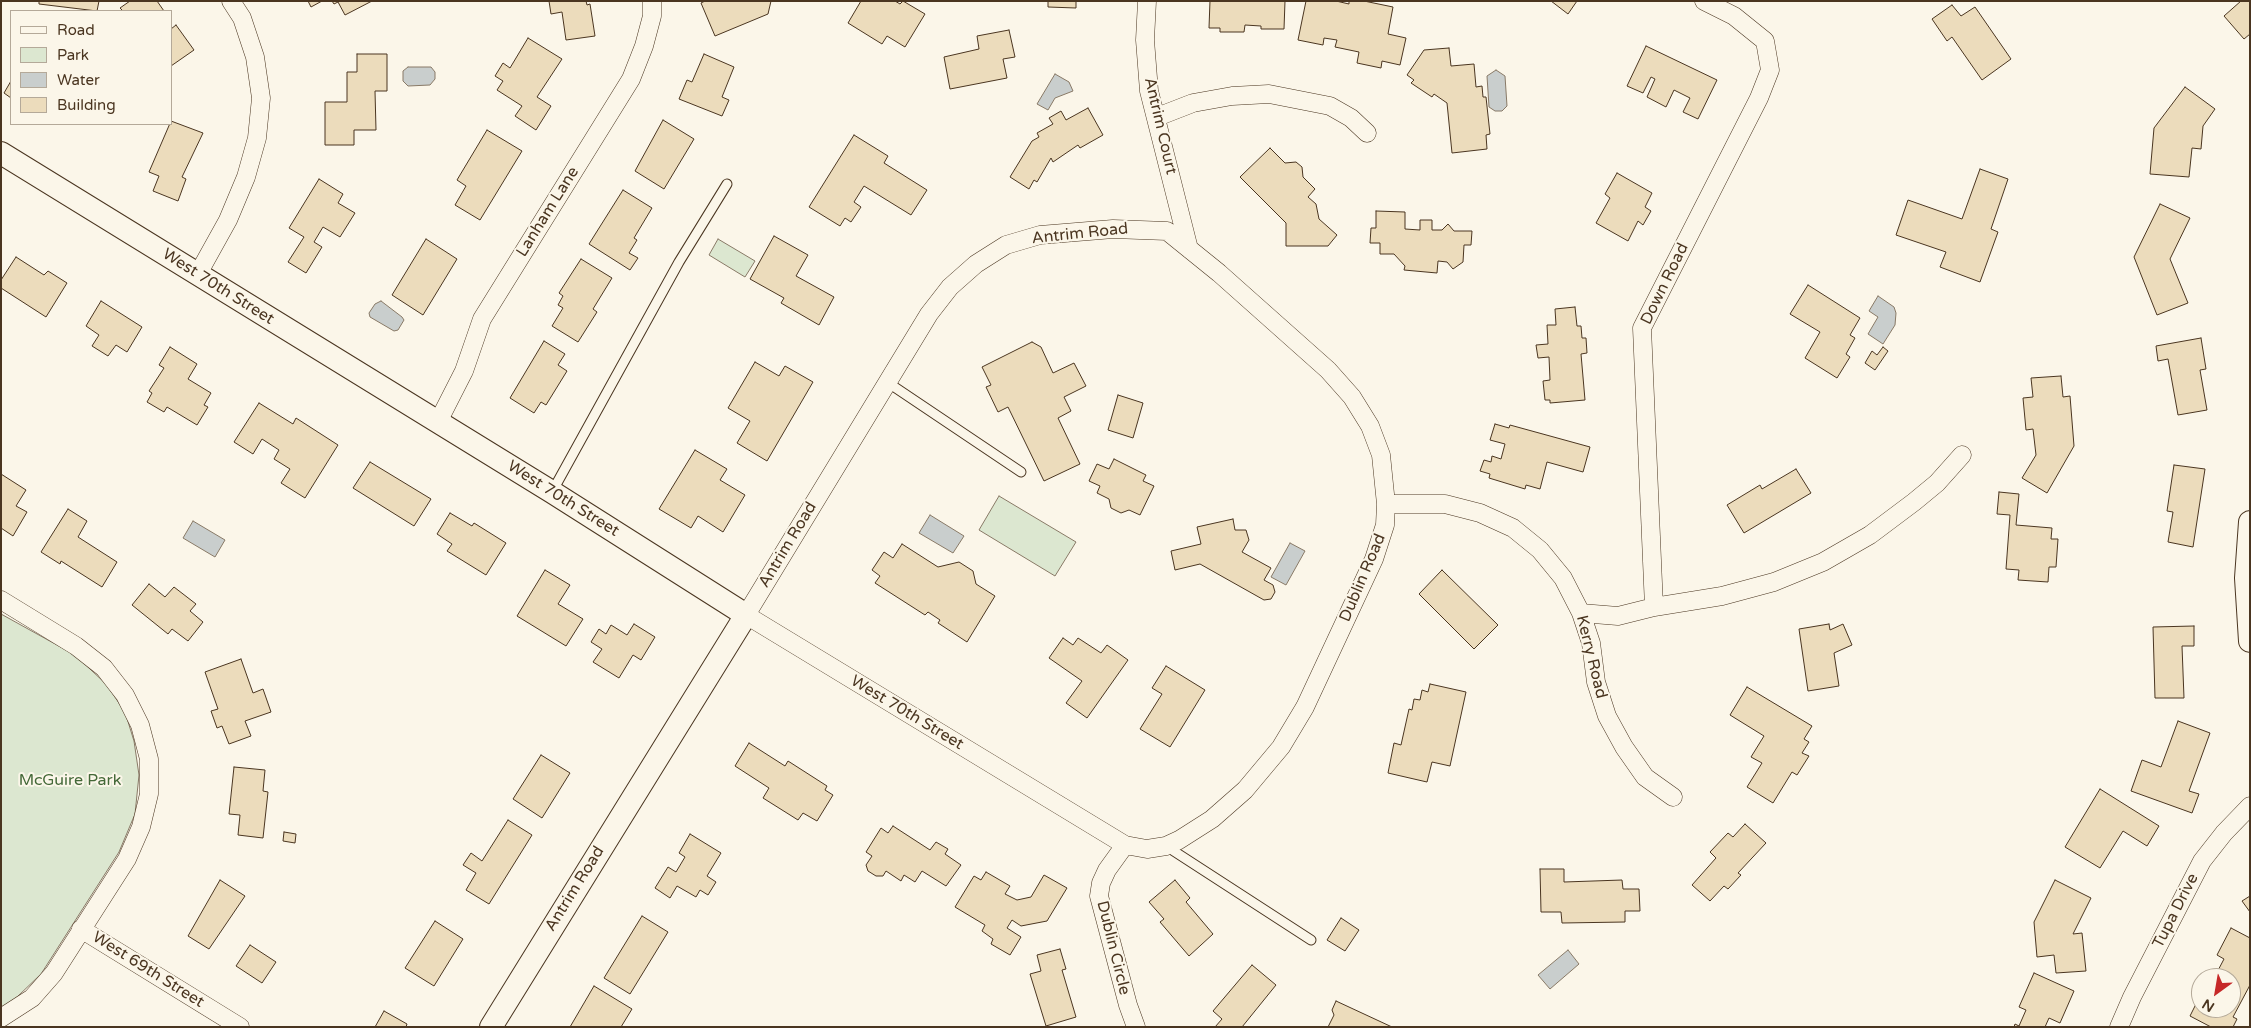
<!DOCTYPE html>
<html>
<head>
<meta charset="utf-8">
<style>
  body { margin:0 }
  #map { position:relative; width:2251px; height:1028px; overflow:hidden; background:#fbf6e9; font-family:"Varela Round",sans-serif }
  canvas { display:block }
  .frame { position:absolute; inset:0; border:2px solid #4a3520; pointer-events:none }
  .legend { position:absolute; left:10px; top:10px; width:162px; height:115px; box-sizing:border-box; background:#fbf6e9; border:1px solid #b4a999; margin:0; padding:6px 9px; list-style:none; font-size:15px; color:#4a3520 }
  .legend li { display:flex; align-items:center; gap:10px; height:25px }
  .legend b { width:25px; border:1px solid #b4a999 }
  .north { position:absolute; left:2191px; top:968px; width:50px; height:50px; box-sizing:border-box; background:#fbf6e9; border:1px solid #b4a999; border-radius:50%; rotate:212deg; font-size:14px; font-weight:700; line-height:20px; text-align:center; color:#4a3520 }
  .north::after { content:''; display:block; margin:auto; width:18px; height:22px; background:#c62828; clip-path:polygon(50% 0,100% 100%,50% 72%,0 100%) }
</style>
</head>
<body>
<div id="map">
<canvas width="2251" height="1028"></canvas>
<div class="frame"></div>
<ul class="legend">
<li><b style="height:6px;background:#fbf6e9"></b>Road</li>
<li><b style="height:14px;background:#dce7d0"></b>Park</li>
<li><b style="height:14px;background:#c9cecd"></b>Water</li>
<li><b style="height:14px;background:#ecdcbc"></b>Building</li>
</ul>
<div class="north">N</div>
</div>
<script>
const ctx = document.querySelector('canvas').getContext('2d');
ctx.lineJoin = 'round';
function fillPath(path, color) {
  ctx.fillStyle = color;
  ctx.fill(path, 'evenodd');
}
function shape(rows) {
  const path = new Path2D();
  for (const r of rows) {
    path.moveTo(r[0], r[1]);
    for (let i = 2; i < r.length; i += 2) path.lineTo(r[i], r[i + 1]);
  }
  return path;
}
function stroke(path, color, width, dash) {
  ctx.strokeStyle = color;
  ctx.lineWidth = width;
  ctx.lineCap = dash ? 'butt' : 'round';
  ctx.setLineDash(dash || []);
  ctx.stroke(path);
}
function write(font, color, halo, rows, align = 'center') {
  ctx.font = font + ' "Varela Round",sans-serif';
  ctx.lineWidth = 4;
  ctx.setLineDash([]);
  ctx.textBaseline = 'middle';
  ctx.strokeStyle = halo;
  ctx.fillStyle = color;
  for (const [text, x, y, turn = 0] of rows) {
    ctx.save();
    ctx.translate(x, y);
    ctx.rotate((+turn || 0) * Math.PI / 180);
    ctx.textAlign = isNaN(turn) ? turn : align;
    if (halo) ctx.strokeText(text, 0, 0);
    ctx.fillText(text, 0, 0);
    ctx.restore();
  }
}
const green = shape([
  [718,239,755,261,745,277,709,255,718,239],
  [999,496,1076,542,1055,576,979,530,999,496],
  [1,614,75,655,106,684,125,712,134,741,139,775,135,814,119,852,41,974,17,997,1,1008,1,614]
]);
fillPath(green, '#dce7d0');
stroke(green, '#887966', 1);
const water = shape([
  [408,67,431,67,435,72,435,79,430,85,408,86,403,81,403,71,408,67],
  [1496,70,1505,76,1507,106,1502,111,1495,111,1489,107,1487,76,1496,70],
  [1055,74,1069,82,1073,91,1055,98,1048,110,1037,104,1055,74],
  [1878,296,1894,307,1896,313,1895,325,1883,344,1868,334,1878,317,1869,311,1878,296],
  [381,301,402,317,404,320,398,330,394,331,370,317,369,313,375,304,381,301],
  [930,515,964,536,953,553,919,533,930,515],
  [193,521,225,540,215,557,183,538,193,521],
  [1290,543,1305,551,1286,585,1271,577,1290,543],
  [1568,950,1579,964,1550,989,1538,975,1568,950]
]);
fillPath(water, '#c9cecd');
stroke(water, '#887966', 1);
const building = shape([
  [39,1,99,1,97,11,39,4,39,1],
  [130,1,157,1,164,11,123,11,120,8,130,1],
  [308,1,322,1,311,7,308,1],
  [332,1,372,1,345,15,338,2,334,4,332,1],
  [549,1,586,1,587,5,590,4,595,36,566,40,562,12,551,14,549,1],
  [705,1,771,1,768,14,715,36,701,3,705,1],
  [861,1,895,1,900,4,903,1,925,14,905,47,887,36,882,44,848,23,861,1],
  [1048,1,1076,1,1076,8,1048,7,1048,1],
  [1210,1,1285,1,1284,29,1261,29,1261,26,1245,25,1244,32,1220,32,1220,28,1209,28,1210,1],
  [1306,1,1336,1,1349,4,1349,1,1364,1,1393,7,1388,34,1406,38,1400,65,1382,61,1381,68,1357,63,1359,52,1335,47,1337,40,1324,38,1323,45,1298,40,1306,1],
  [1551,1,1577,1,1568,14,1551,1],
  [2241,1,2250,1,2250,34,2244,39,2224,16,2241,1],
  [1952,5,1961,16,1975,7,2011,59,1982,80,1952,37,1947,41,1932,19,1952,5],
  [176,25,194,50,171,66,171,29,176,25],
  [1009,30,1015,57,1003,59,1007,78,950,89,944,57,979,49,977,36,1009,30],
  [528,38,562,59,537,97,551,106,536,130,515,116,522,106,497,90,503,81,495,76,503,63,510,68,528,38],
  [1646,46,1717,80,1698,119,1683,112,1690,98,1674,90,1666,107,1647,97,1655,79,1651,77,1643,93,1627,86,1646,46],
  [1449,48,1451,66,1474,64,1476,87,1482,86,1483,97,1486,97,1490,134,1486,135,1487,149,1452,153,1447,103,1434,94,1432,97,1411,83,1414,80,1407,75,1424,50,1449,48],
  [357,54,387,54,387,91,375,91,376,130,354,130,354,145,325,145,325,102,347,102,347,72,357,72,357,54],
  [704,54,734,67,722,97,729,100,722,116,679,99,687,80,692,82,704,54],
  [11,81,11,98,4,93,11,81],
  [2185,87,2215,109,2203,126,2201,149,2192,148,2189,177,2150,174,2154,128,2185,87],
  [1088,108,1103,135,1080,148,1078,145,1053,162,1051,158,1037,182,1034,180,1029,189,1010,177,1032,141,1039,137,1037,133,1053,124,1049,118,1061,111,1066,120,1088,108],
  [663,120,694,139,664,189,635,171,663,120],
  [171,121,203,133,182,177,186,179,178,201,153,191,159,176,149,172,171,121],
  [487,130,522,151,480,220,455,205,466,186,457,180,487,130],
  [854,135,888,156,884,163,927,190,911,215,864,186,854,202,861,207,851,222,845,218,840,226,809,207,854,135],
  [1270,148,1285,163,1296,162,1302,167,1303,177,1315,189,1308,197,1316,204,1319,219,1337,235,1328,246,1286,246,1286,223,1240,177,1270,148],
  [1980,169,2008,179,1991,229,1998,232,1980,282,1940,267,1946,252,1896,235,1908,200,1962,219,1980,169],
  [1617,173,1652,193,1645,207,1651,211,1643,225,1638,221,1628,241,1596,223,1610,198,1605,194,1617,173],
  [319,179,343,194,338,203,355,213,340,237,323,227,314,242,322,247,306,273,288,262,304,237,289,228,319,179],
  [623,190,652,208,634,238,637,240,629,253,638,258,630,270,589,244,623,190],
  [2160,204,2190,218,2170,259,2188,303,2157,315,2134,257,2160,204],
  [1376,211,1405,212,1405,229,1420,230,1420,220,1432,220,1432,230,1442,230,1448,224,1454,231,1472,231,1471,245,1464,245,1463,262,1453,269,1447,262,1438,261,1437,273,1404,270,1405,266,1394,254,1380,254,1380,243,1370,243,1371,228,1376,228,1376,211],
  [774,236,808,255,796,276,834,297,819,325,781,303,784,298,750,279,774,236],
  [426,239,457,259,423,315,392,295,426,239],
  [16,257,44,275,48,271,67,283,46,317,1,288,1,280,16,257],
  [581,259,612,278,593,309,597,312,578,342,552,326,563,308,558,305,563,296,559,293,581,259],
  [1808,285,1860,318,1850,335,1855,338,1846,354,1850,357,1837,378,1805,358,1820,332,1790,314,1808,285],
  [101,301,142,327,127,352,116,345,108,356,92,346,99,335,86,326,101,301],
  [1575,307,1577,326,1581,326,1582,338,1586,338,1587,353,1581,354,1585,400,1550,403,1550,400,1545,400,1543,381,1550,380,1549,357,1538,358,1536,345,1548,344,1547,325,1556,325,1555,309,1575,307],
  [2201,338,2206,369,2200,370,2207,410,2178,415,2168,359,2158,361,2156,346,2201,338],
  [544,341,565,354,558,365,567,371,546,405,541,402,534,413,510,398,544,341],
  [1032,342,1041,347,1053,373,1074,363,1086,386,1064,397,1071,411,1058,418,1080,464,1044,481,1008,407,998,412,986,387,991,385,982,367,1032,342],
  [170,347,197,364,188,379,211,393,204,405,208,407,197,425,167,407,164,412,147,402,152,393,149,391,164,368,159,365,170,347],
  [1883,347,1888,351,1875,370,1865,363,1872,351,1877,355,1883,347],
  [755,362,779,376,785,366,813,382,767,461,737,443,750,421,728,408,755,362],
  [2061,376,2063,397,2070,396,2074,446,2047,493,2022,478,2036,455,2033,429,2026,430,2023,398,2033,397,2031,378,2061,376],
  [1118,395,1143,403,1133,438,1108,430,1118,395],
  [259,403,293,424,296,418,338,445,305,498,281,483,290,469,274,459,279,450,262,439,253,454,234,442,259,403],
  [1495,424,1509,428,1510,425,1590,447,1583,472,1547,462,1540,489,1526,485,1525,489,1489,478,1490,474,1480,471,1484,460,1491,462,1492,456,1501,459,1505,444,1490,440,1495,424],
  [695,450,727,469,720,480,745,495,723,532,698,516,691,528,659,509,695,450],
  [1114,459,1146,475,1143,481,1154,486,1140,515,1129,510,1121,513,1111,508,1109,499,1097,493,1100,486,1089,481,1097,464,1109,469,1114,459],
  [370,462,431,499,414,526,353,488,370,462],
  [2174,465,2205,469,2193,547,2168,542,2173,512,2167,511,2174,465],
  [1796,469,1811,493,1744,533,1727,505,1760,485,1762,489,1796,469],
  [1,474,26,490,16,506,27,512,13,536,1,528,1,474],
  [1999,492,2019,494,2016,525,2052,528,2051,539,2058,539,2056,567,2049,567,2048,582,2018,580,2019,570,2006,569,2010,515,1997,514,1999,492],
  [68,509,87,521,78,537,117,562,102,587,61,561,60,564,41,552,68,509],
  [450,513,472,526,474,523,506,543,486,575,447,551,452,544,437,534,450,513],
  [1233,519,1235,530,1246,530,1249,540,1242,552,1271,568,1264,580,1273,585,1275,592,1271,599,1264,600,1200,564,1175,570,1171,551,1201,544,1197,527,1233,519],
  [902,544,938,567,959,562,973,571,976,584,995,596,967,642,938,623,940,620,928,612,925,615,875,583,880,576,872,570,884,552,893,558,902,544],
  [545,570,570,585,558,604,583,619,566,646,517,616,545,570],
  [1442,570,1498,625,1474,649,1419,594,1442,570],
  [149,584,165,597,174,587,196,604,190,611,203,622,188,641,172,629,168,634,132,605,149,584],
  [634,624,655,637,641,660,633,655,619,678,593,662,602,649,591,642,599,629,606,634,611,625,627,635,634,624],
  [1829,624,1830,630,1843,624,1852,645,1834,653,1839,686,1808,691,1799,629,1829,624],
  [2194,626,2194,646,2182,646,2184,698,2155,698,2153,627,2194,626],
  [1063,638,1073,645,1078,638,1101,653,1107,645,1128,660,1087,718,1066,703,1082,681,1049,658,1063,638],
  [241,659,253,693,263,689,271,712,245,721,251,736,229,744,222,726,217,728,211,711,218,709,205,672,241,659],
  [1166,666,1205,690,1170,747,1140,729,1162,694,1152,688,1166,666],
  [1430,684,1466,692,1450,766,1432,762,1427,782,1388,773,1394,743,1401,745,1409,709,1412,710,1414,699,1420,700,1422,690,1428,692,1430,684],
  [1747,687,1812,726,1804,739,1809,742,1802,753,1809,756,1797,775,1792,772,1773,803,1747,787,1762,763,1751,757,1764,736,1730,715,1747,687],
  [2178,721,2210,733,2189,791,2199,794,2192,813,2131,791,2142,760,2161,767,2178,721],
  [749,743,785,766,788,761,827,786,825,790,833,795,817,821,803,813,798,820,763,798,769,788,735,766,749,743],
  [541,755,570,773,542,818,513,799,541,755],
  [234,767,265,770,263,791,268,792,263,838,238,835,240,815,229,814,234,767],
  [2100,789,2159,826,2147,846,2123,831,2100,868,2065,847,2100,789],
  [508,820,532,835,489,904,466,890,476,873,463,865,471,853,482,861,508,820],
  [1745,824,1766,843,1738,873,1741,875,1728,889,1724,886,1710,901,1692,885,1716,858,1710,852,1728,833,1733,837,1745,824],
  [893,826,930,850,936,842,948,849,945,854,961,865,946,886,922,871,915,882,904,875,901,881,886,871,883,876,876,876,868,871,866,865,872,856,866,852,881,828,888,833,893,826],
  [284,832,296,834,295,843,283,841,284,832],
  [690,834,721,853,707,876,716,882,708,895,700,890,696,897,677,886,670,898,655,888,668,867,676,872,685,857,679,853,690,834],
  [1540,869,1564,869,1564,882,1622,880,1623,889,1639,889,1640,911,1625,911,1625,922,1562,923,1561,912,1541,912,1540,869],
  [986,872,1010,886,1005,894,1017,900,1031,897,1044,875,1067,888,1047,921,1021,926,1012,920,1007,928,1021,937,1010,955,991,944,993,939,982,931,985,925,955,907,974,876,981,880,986,872],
  [220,880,245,896,209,949,188,936,220,880],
  [1175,880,1190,898,1186,902,1213,934,1189,956,1160,922,1164,919,1149,902,1175,880],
  [2055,880,2091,898,2073,934,2082,933,2086,971,2056,973,2054,955,2037,957,2034,922,2055,880],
  [2250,896,2250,912,2242,901,2250,896],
  [642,916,668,932,630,994,604,978,642,916],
  [1341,918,1359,930,1345,951,1327,940,1341,918],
  [435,921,463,939,434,986,405,968,435,921],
  [2231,928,2250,938,2250,985,2233,1017,2237,1019,2233,1027,2211,1027,2190,1016,2201,994,2201,1008,2231,1008,2231,978,2214,978,2224,959,2217,955,2231,928],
  [250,945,276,962,262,983,236,966,250,945],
  [1060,949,1066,969,1062,970,1076,1017,1046,1026,1030,974,1041,971,1037,955,1060,949],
  [1252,965,1276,985,1242,1027,1215,1027,1222,1019,1213,1011,1252,965],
  [2034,973,2074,991,2060,1023,2049,1018,2045,1027,2014,1027,2015,1024,2019,1026,2026,1010,2019,1007,2034,973],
  [594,986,632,1009,621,1027,570,1027,594,986],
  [1336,1001,1392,1027,1328,1027,1334,1015,1332,1010,1336,1001],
  [384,1011,407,1024,406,1027,375,1027,384,1011]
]);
fillPath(building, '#ecdcbc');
stroke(building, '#4a3520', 1);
const service = shape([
  [887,382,1021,472],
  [552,492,679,262,727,184],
  [1166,846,1311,940]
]);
const minor = shape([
  [1147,1,1145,40,1149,91,1189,249],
  [1157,117,1193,103,1232,96,1269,94,1330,106,1351,118,1367,133],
  [1113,229,1167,231,1219,273,1328,370,1352,397,1370,426,1381,455,1386,504,1385,525,1374,559,1305,707,1281,747,1245,790,1212,819,1179,840,1166,846,1147,849,1125,845,746,615,929,314,950,287,976,264,1006,245,1040,235,1113,229],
  [198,274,228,220,246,177,257,138,261,98,255,57,242,18,231,1],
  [438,422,464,371,482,319,631,79,644,46,652,16,652,1],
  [1386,504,1445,504,1480,513,1513,528,1540,550,1563,578,1581,613,1591,643,1596,682,1607,716,1624,747,1645,777,1673,797],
  [1,600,76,646,104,668,125,695,140,725,149,759,149,794,141,827,127,859,54,973,32,998,1,1018],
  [1654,607,1642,328,1759,98,1770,70,1765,41,1734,16,1704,1],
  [1581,613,1618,616,1654,607,1722,596,1774,582,1823,562,1870,535,1914,502,1937,483,1962,455],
  [1125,845,1107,870,1101,883,1099,896,1128,1005,1136,1027],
  [81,929,240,1027],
  [2119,1027,2132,997,2202,861,2224,833,2250,806]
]);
const tertiary = shape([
  [1,153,552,492,746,615,491,1027],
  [2250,522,2246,578,2250,641]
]);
stroke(service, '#4a3520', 11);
stroke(minor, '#4a3520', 19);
stroke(tertiary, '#4a3520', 24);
stroke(service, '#fbf6e9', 9);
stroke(minor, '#fbf6e9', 18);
stroke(tertiary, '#fbf6e9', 22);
write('16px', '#4a3520', '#fbf6e9', [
  ["Antrim Court",1160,126,77],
  ["Lanham Lane",548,212,-58],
  ["Antrim Road",1080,234,-6],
  ["Down Road",1665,284,-64],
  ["West 70th Street",218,287,32],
  ["West 70th Street",563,499,32],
  ["Antrim Road",788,545,-59],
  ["Dublin Road",1363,578,-67],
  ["Kerry Road",1591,657,76],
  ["West 70th Street",907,713,31],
  ["Antrim Road",575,889,-58],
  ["Tupa Drive",2176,911,-63],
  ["Dublin Circle",1113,948,76],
  ["West 69th Street",148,970,32]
]);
write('16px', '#436837', '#fbf6e9', [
  ["McGuire Park",70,781]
]);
</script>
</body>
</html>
